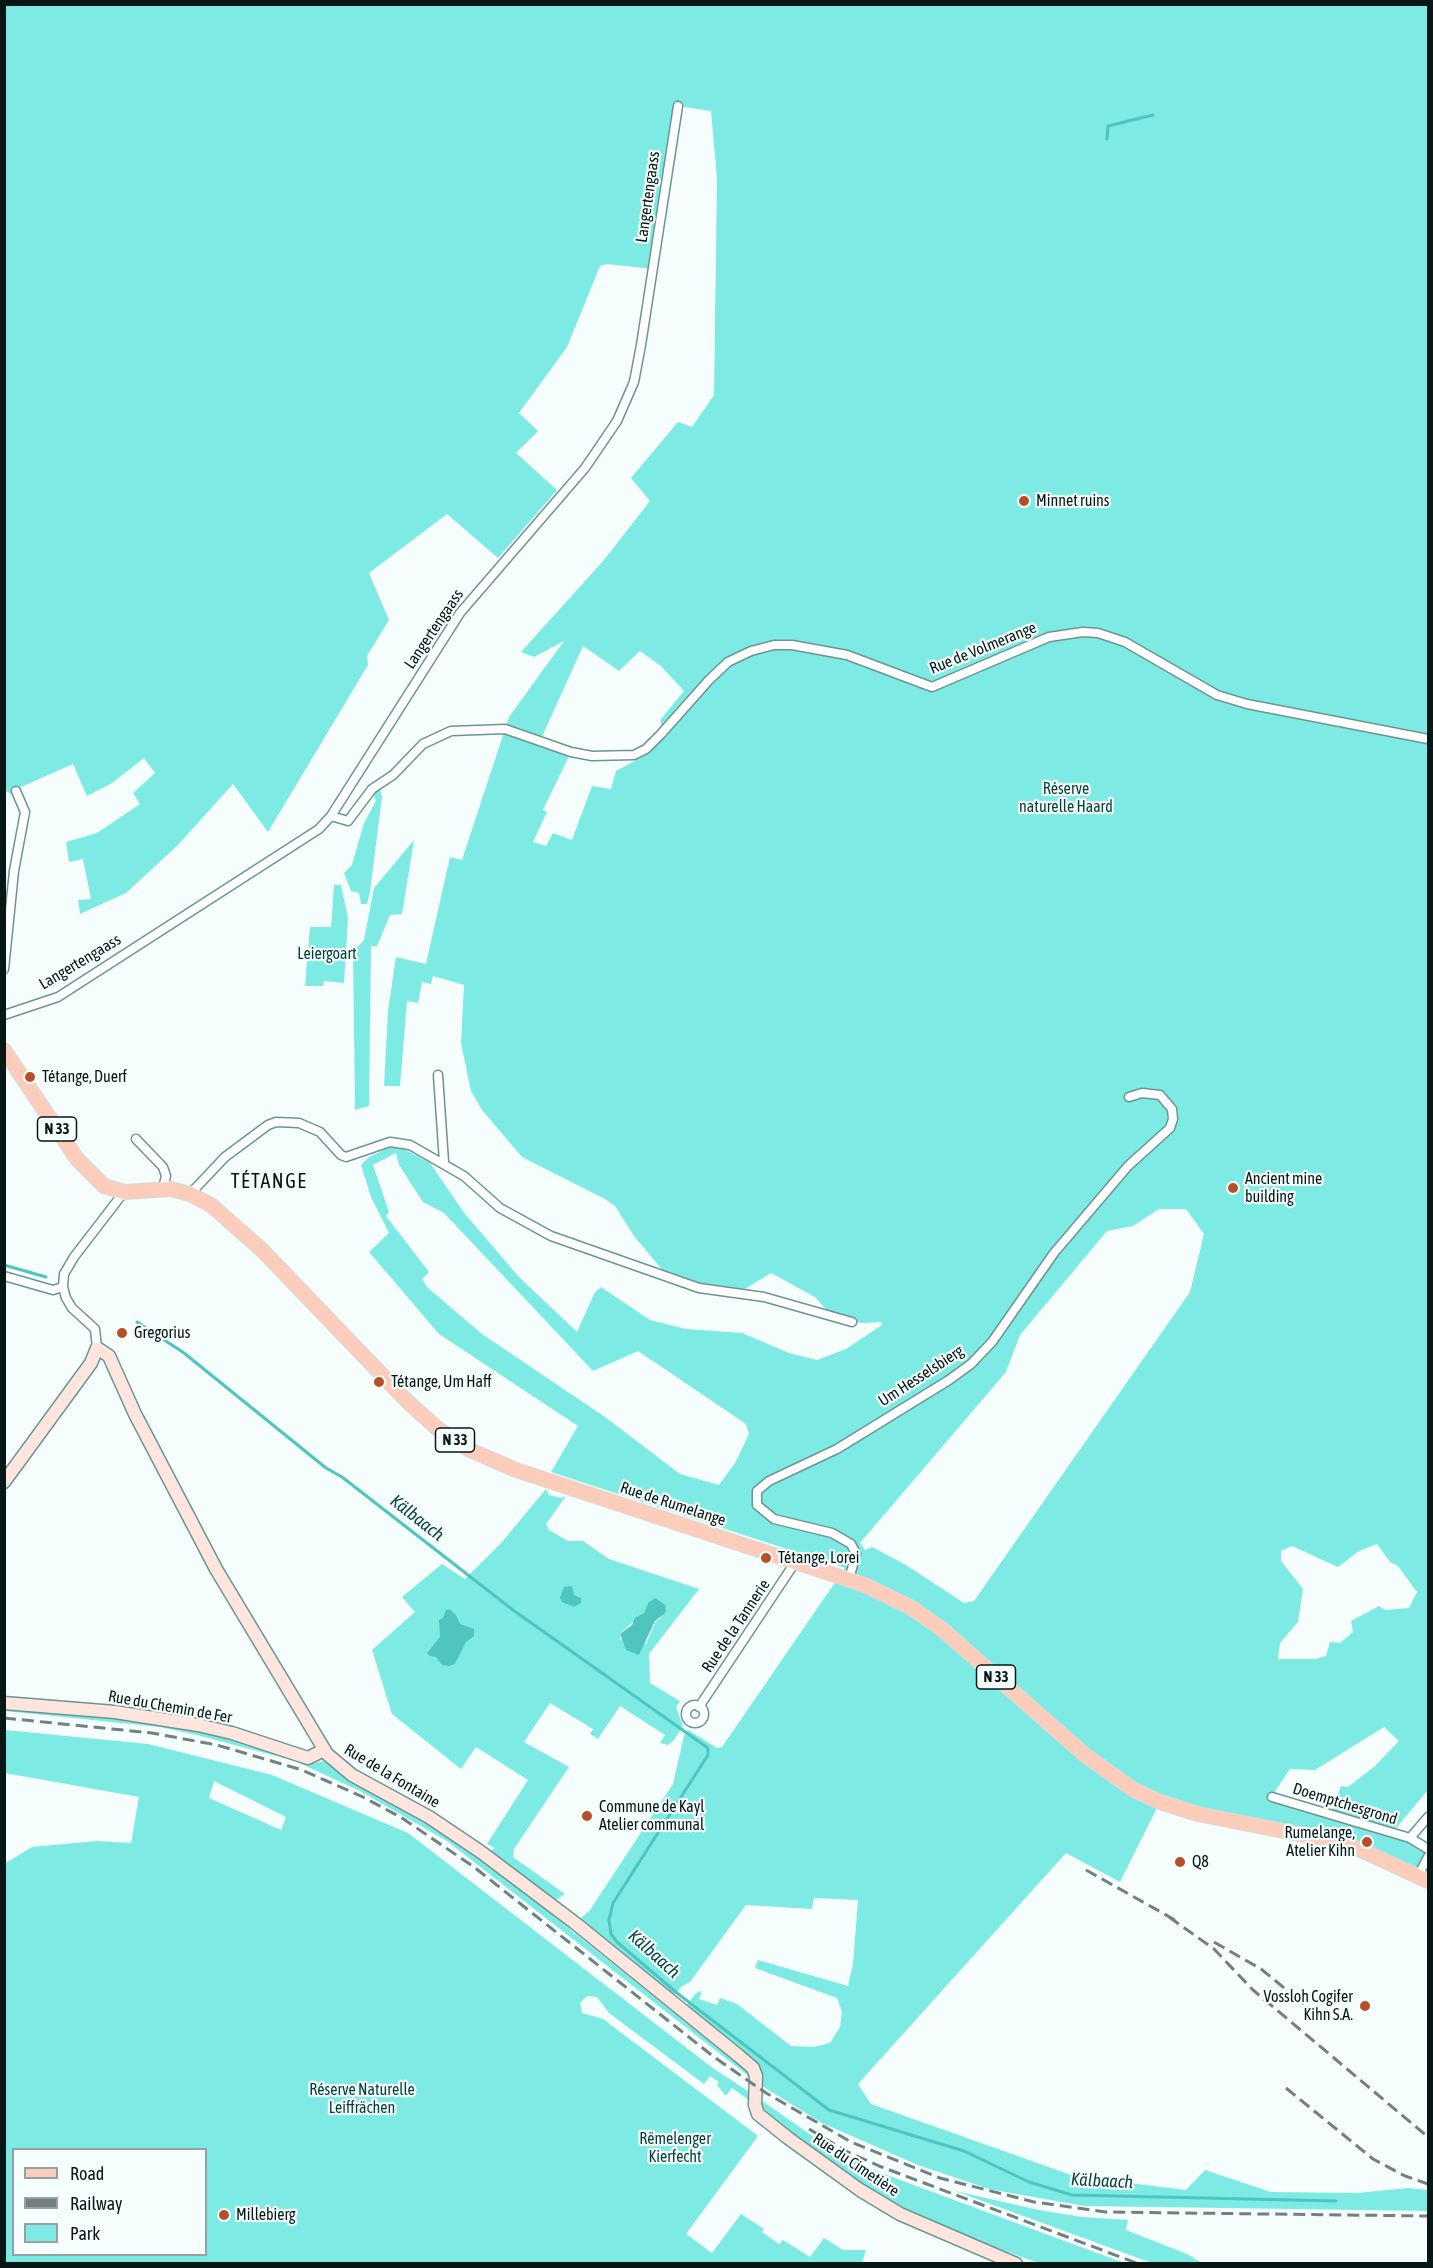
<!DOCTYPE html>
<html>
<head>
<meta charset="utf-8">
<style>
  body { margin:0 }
  #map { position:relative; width:1433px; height:2268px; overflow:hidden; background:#f5fefd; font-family:"Asap Condensed",sans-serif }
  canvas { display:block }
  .frame { position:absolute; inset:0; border:6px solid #061716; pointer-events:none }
  .legend { position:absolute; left:12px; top:2148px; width:195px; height:108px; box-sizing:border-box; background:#f5fefd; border:2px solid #95a2a1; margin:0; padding:8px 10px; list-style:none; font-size:18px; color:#061716 }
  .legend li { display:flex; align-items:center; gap:12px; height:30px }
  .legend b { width:30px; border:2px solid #95a2a1 }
</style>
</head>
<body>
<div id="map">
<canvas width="1433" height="2268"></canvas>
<div class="frame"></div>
<ul class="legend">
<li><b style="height:8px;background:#fdcdbc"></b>Road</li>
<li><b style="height:8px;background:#73807f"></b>Railway</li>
<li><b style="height:16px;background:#7debe4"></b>Park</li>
</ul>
</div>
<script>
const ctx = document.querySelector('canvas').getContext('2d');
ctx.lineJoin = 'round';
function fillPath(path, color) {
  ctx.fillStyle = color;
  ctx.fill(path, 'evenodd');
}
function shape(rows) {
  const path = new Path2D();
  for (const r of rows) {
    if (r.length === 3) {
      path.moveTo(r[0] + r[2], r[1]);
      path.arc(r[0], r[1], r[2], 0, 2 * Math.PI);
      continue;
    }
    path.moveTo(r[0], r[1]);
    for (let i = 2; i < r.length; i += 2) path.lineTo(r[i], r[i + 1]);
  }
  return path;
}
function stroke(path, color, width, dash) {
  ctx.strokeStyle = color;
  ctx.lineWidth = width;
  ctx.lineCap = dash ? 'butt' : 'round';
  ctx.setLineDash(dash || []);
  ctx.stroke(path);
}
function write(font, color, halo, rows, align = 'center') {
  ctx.font = font + ' "Asap Condensed",sans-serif';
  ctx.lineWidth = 4.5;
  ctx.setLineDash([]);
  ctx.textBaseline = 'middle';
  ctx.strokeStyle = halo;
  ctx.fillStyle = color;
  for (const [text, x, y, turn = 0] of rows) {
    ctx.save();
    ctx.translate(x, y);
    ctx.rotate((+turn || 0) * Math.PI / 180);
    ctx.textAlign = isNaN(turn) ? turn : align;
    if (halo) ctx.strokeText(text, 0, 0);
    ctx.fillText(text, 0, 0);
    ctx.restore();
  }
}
fillPath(shape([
  [4,5,1428,5,1428,1790,1392,1833,1428,1849,1428,1881,1361,1850,1160,1802,1120,1882,1066,1853,858,2084,871,2104,1074,2176,1186,2190,1205,2170,1271,2192,1357,2193,1408,2188,1428,2190,1428,2211,1084,2206,989,2189,918,2165,822,2123,762,2086,760,2068,686,2006,696,1993,702,1991,699,1999,717,2005,720,1998,737,2004,791,2046,813,2047,830,2043,840,2027,842,2012,837,1998,755,1968,758,1960,848,1986,853,1964,858,1900,814,1898,812,1909,746,1905,690,1982,681,1987,674,1996,580,1919,590,1910,673,1784,684,1736,688,1730,717,1748,722,1747,845,1568,551,1472,578,1426,439,1334,369,1252,389,1233,371,1197,361,1165,369,1157,390,1147,404,1149,430,1163,465,1214,519,1277,577,1332,595,1292,601,1287,650,1320,686,1329,742,1333,789,1353,817,1360,846,1349,882,1325,881,1322,863,1323,834,1319,815,1297,771,1273,738,1293,669,1278,634,1236,615,1206,605,1199,522,1157,482,1110,471,1091,461,1043,464,985,433,976,431,984,422,982,418,1003,407,1001,400,1086,384,1086,388,1011,396,957,426,964,450,857,462,860,509,717,564,641,534,657,521,652,604,560,650,501,631,478,678,422,692,427,714,395,717,178,711,111,678,106,653,269,607,264,600,266,567,347,519,413,538,431,516,453,557,490,498,558,447,514,369,573,389,620,367,656,368,665,268,832,233,784,177,846,126,893,80,914,78,900,91,899,83,859,69,862,66,842,97,833,140,804,133,793,155,773,144,758,112,783,87,796,73,764,21,787,14,795,5,791],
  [583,646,619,671,640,651,661,666,684,691,661,719,661,734,646,755,616,771,611,789,592,786,572,840,553,833,546,846,533,842,547,812,543,810,571,752,541,739],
  [396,1153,399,1165,423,1202,444,1213,593,1371,638,1351,746,1424,749,1434,735,1463,719,1485,680,1474,605,1417,482,1334,427,1287,422,1279,429,1272,386,1216,389,1212,373,1165],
  [1159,1209,1186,1209,1204,1234,1190,1292,974,1601,964,1603,906,1565,872,1547,865,1550,860,1543,1006,1372,1020,1335,1107,1231,1133,1226],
  [1377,1544,1390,1562,1398,1566,1417,1592,1409,1608,1385,1610,1379,1606,1351,1621,1353,1632,1340,1643,1330,1642,1326,1656,1315,1659,1278,1659,1280,1643,1298,1622,1303,1589,1281,1561,1281,1551,1292,1546,1338,1567,1359,1551],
  [1384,1727,1399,1741,1375,1766,1348,1787,1341,1786,1330,1816,1272,1796,1290,1769,1315,1770],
  [379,785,382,797,370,892,367,904,361,904,359,893,351,891,344,873,352,865,364,823,376,801,372,789],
  [414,840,402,914,390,915,377,946,371,946,369,1106,355,1110,353,952,364,940,374,888],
  [334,885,341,885,348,918,344,983,324,981,323,986,305,986,310,927,331,927],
  [546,1489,549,1495,561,1498,566,1496,546,1524,549,1530,568,1541,583,1541,609,1559,699,1589,649,1654,650,1683,680,1701,676,1707,683,1726,674,1740,668,1745,660,1743,665,1735,620,1706,598,1739,590,1734,593,1729,550,1703,524,1742,569,1767,514,1849,513,1857,565,1894,556,1900,547,1898,490,1851,495,1848,487,1844,528,1780,476,1747,461,1769,392,1714,372,1650,415,1612,402,1597,442,1564,465,1579,502,1542],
  [648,1603,661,1618,656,1621,646,1644,620,1640,620,1634,627,1627,644,1613],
  [4,1706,117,1716,207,1730,311,1764,324,1761,357,1783,426,1820,476,1854,747,2071,751,2078,447,1841,360,1791,295,1761,197,1735,160,1727,5,1711],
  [5,1730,148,1744,272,1775,408,1833,714,2069,751,2093,750,2101,732,2088,726,2096,717,2085,719,2082,710,2076,704,2084,609,2013,597,1997,587,1996,580,2003,582,2013,603,2019,758,2136,686,2234,712,2253,741,2214,764,2229,762,2232,779,2244,783,2240,810,2257,824,2238,843,2250,866,2250,862,2263,5,2263,4,1864,32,1847,97,1841,131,1843,139,1797,5,1773],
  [214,1781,286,1817,281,1830,209,1798],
  [14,2150,206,2150,206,2254,14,2254],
  [761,2100,831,2149,868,2168,1124,2263,1038,2263,978,2241,903,2207,867,2188,772,2118,760,2104],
  [955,2191,1039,2210,1082,2217,1128,2220,1126,2230,1187,2254,1202,2263,1152,2263]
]), '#7debe4');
fillPath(shape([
  [572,1586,574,1595,581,1598,581,1603,574,1607,562,1602,560,1598,564,1587],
  [655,1598,665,1605,666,1612,655,1621,639,1655,626,1650,620,1634,632,1625,635,1618,644,1613,648,1603],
  [449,1609,456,1615,460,1624,474,1629,474,1636,466,1642,455,1664,449,1666,442,1665,436,1657,430,1656,427,1653,440,1637,439,1620,443,1618,446,1610]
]), '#4ec5be');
stroke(shape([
  [1107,139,1108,126,1153,115],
  [4,1265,46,1277],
  [137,1322,184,1353,326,1468,342,1477,513,1610,708,1748,708,1755,613,1903,609,1920,611,1934,617,1942,677,1993,829,2110,964,2151,1029,2182,1072,2195,1336,2201]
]), '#4ec5be', 3);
const street = shape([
  [331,816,348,821,372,789,393,775,423,744,451,731,505,729,571,752,592,756,634,755,646,749,661,734,709,680,728,662,751,651,774,645,792,645,847,655,932,687,1049,637,1083,632,1098,633,1125,642,1217,695,1247,704,1428,739],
  [4,969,14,871,25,812,16,791],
  [4,1015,58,997,319,829,331,816,460,613,585,468,617,421,634,382,641,345,678,106],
  [438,1075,444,1162],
  [136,1139,163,1167,166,1176,163,1188],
  [190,1194,225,1157,268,1125,276,1122,299,1123,320,1132,341,1155,346,1157,390,1142,410,1145,464,1176,500,1208,551,1236,699,1288,764,1297,852,1322],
  [4,1276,53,1290,63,1287],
  [97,1348,95,1329,72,1308,66,1298,63,1287,64,1274,74,1257,124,1192],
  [849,1579,856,1554,851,1544,832,1533,774,1519,757,1505,757,1491,769,1481,837,1449,949,1380,971,1364,992,1342,1054,1253,1128,1166,1170,1128,1173,1119,1172,1109,1160,1095,1142,1093,1129,1097],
  [695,1714,9],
  [699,1707,796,1561],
  [1272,1797,1410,1838,1428,1849],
  [1410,1838,1428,1817],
  [1418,1876,1428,1857]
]);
const secondary = shape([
  [4,1482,91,1363,97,1348,109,1356,135,1414,216,1569,327,1754,352,1775,429,1817,481,1852,575,1923,739,2056,753,2068,756,2076,755,2105,758,2114,788,2138,860,2190,900,2214,1016,2264],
  [4,1703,115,1712,198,1725,232,1733,308,1758,324,1750]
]);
const primary = shape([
  [4,1050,77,1159,104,1186,124,1192,171,1189,190,1194,211,1205,262,1250,409,1403,438,1429,470,1450,516,1470,865,1585,912,1608,943,1630,1085,1755,1134,1790,1160,1802,1198,1814,1324,1839,1361,1850,1428,1881]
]);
stroke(street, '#6b9592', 11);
stroke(secondary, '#6b9592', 15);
stroke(primary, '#d7dada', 16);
stroke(street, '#fff', 8);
stroke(secondary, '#fee6de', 12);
stroke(primary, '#fdcdbc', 14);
stroke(shape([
  [4,1718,152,1733,217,1745,302,1770,363,1797,402,1818,474,1867,714,2057,766,2093,851,2142,940,2178,1034,2202,1106,2212,1428,2216],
  [1086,1870,1175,1920],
  [1169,1917,1214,1949,1253,1990,1428,2137],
  [1214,1942,1261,1969,1304,2004],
  [1286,2088,1373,2159,1405,2176,1428,2184],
  [809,2129,846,2151,879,2166,1139,2264]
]), '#73807f', 3, [12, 6]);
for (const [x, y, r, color] of [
  [1024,501,6,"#b64f28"],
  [30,1077,6,"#b64f28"],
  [1233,1188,6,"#b64f28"],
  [122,1333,6,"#b64f28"],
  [379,1382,6,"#b64f28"],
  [766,1558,6,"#b64f28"],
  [587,1816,6,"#b64f28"],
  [1367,1842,6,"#b64f28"],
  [1180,1862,6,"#b64f28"],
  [1365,2006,6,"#b64f28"],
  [224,2215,6,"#b64f28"]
]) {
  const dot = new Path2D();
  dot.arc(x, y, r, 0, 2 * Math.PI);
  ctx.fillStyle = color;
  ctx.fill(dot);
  stroke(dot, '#f5fefd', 2);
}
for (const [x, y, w] of [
  [57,1129,39],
  [455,1440,39],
  [996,1677,39]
]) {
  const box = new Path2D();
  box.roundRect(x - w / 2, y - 12, w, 24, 4.5);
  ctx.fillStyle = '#f5fefd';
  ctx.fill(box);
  stroke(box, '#061716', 1.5);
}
write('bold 15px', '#061716', null, [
  ["N 33",57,1129],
  ["N 33",455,1440],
  ["N 33",996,1677]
]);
write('16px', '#061716', '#f5fefd', [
  ["Langertengaass",648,197,-82],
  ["Langertengaass",434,629,-56],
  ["Rue de Volmerange",983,648,-22],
  ["Langertengaass",80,962,-31],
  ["Um Hesselsbierg",921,1376,-33],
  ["Rue de Rumelange",673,1504,18],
  ["Rue de la Tannerie",736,1626,-56],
  ["Rue du Chemin de Fer",170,1707,10],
  ["Rue de la Fontaine",392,1776,31],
  ["Doemptchesgrond",1345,1804,17],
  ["Rue du Cimetière",856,2165,34]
]);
write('16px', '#061716', '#f5fefd', [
  ["Minnet ruins",1036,501],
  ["Tétange, Duerf",42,1077],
  ["Ancient mine",1245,1179],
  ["building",1245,1197],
  ["Gregorius",134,1333],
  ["Tétange, Um Haff",391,1382],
  ["Tétange, Lorei",778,1558],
  ["Commune de Kayl",599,1807],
  ["Atelier communal",599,1825],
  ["Rumelange,",1355,1833,"right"],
  ["Atelier Kihn",1355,1851,"right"],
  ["Q8",1192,1862],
  ["Vossloh Cogifer",1353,1997,"right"],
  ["Kihn S.A.",1353,2015,"right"],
  ["Millebierg",236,2215]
], 'left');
write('16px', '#043d3b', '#f5fefd', [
  ["Réserve",1066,789],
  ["naturelle Haard",1066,807],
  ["Leiergoart",327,954],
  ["Réserve Naturelle",362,2090],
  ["Leiffrächen",362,2108],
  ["Rëmelenger",675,2139],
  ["Kierfecht",675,2157]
]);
write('italic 18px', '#0c4341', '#f5fefd', [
  ["Kälbaach",417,1518,38],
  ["Kälbaach",654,1954,42],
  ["Kälbaach",1102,2181,3]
]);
ctx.letterSpacing = '1.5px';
write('20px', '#061716', '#f5fefd', [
  ["TÉTANGE",269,1182]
]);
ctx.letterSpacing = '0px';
</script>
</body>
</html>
